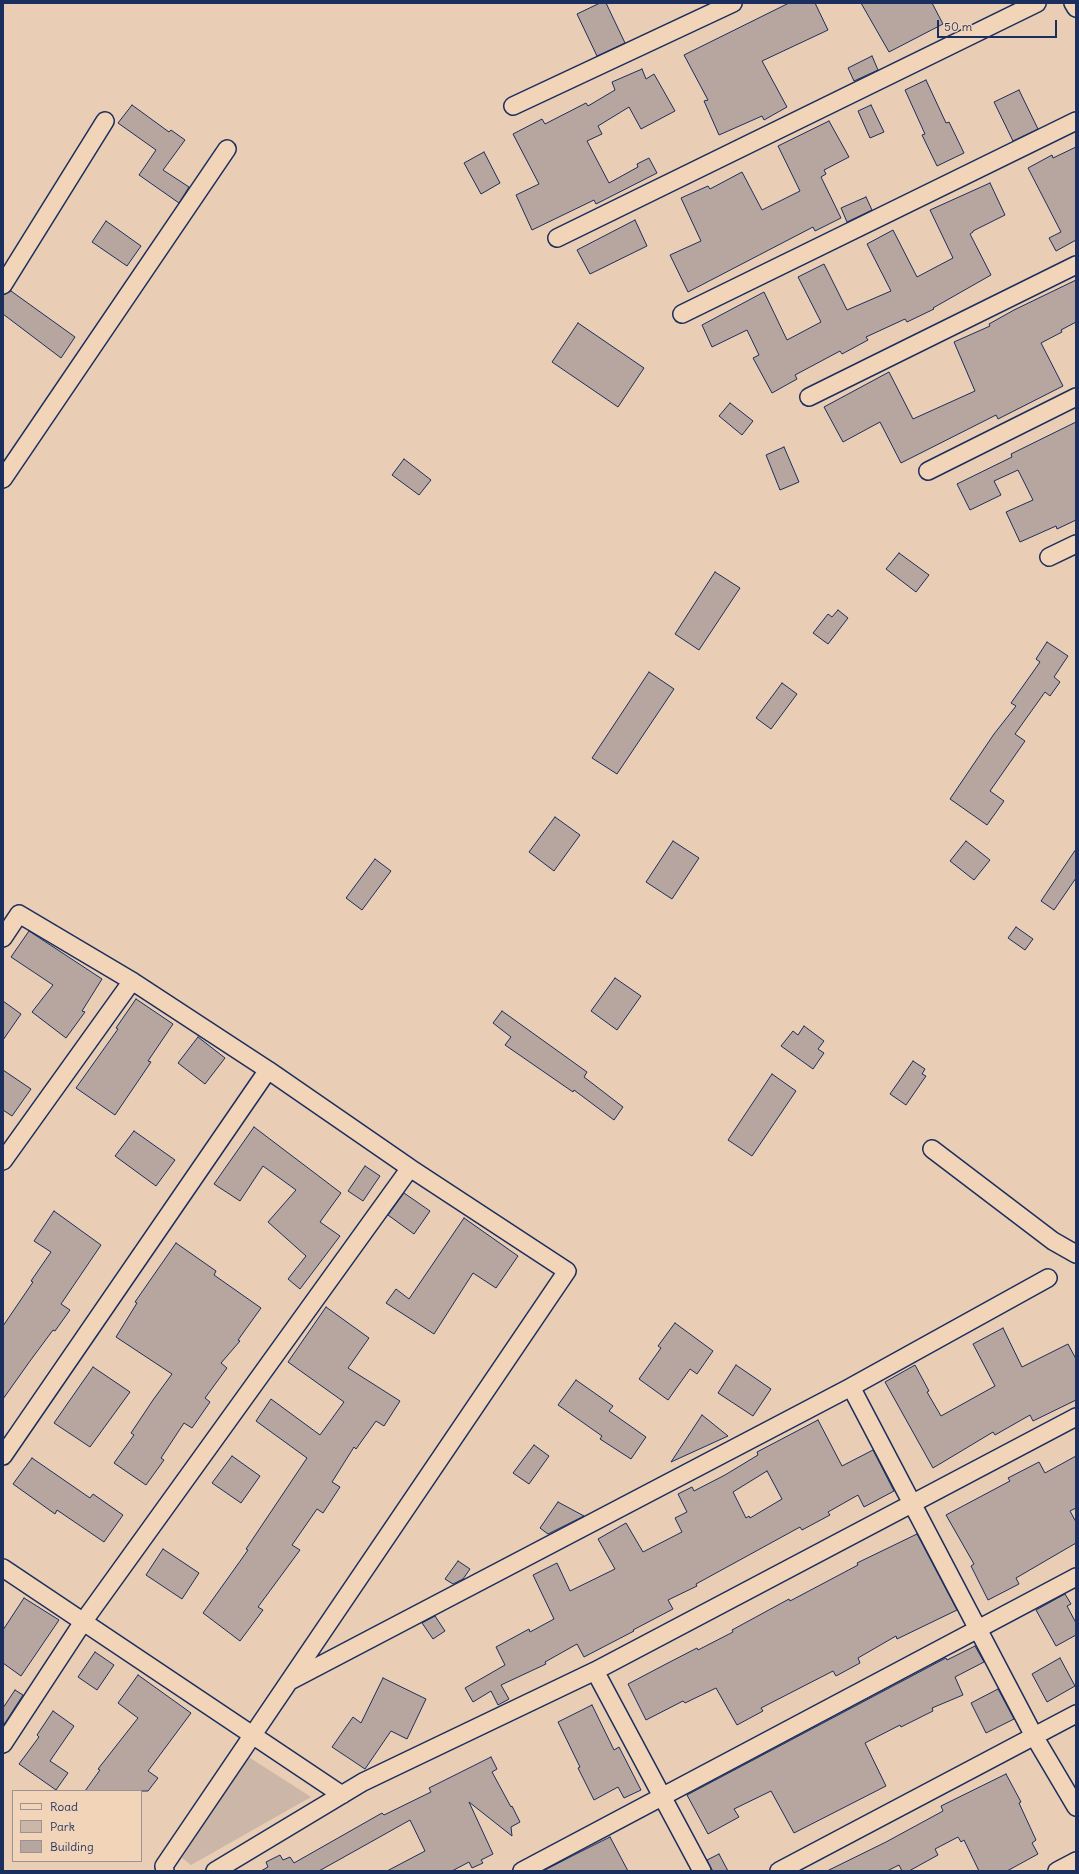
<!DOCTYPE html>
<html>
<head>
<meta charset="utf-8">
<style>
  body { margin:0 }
  #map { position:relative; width:1079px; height:1874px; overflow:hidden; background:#e9cdb4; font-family:Delius,sans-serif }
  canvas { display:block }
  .frame { position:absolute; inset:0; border:4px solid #1b2f5e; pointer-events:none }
  .legend { position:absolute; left:12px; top:1790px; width:130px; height:72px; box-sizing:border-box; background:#f2d4b8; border:1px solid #9c9294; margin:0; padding:5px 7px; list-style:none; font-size:12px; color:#1b2f5e }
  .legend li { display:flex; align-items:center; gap:8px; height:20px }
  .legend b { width:20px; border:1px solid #9c9294 }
  .scale { position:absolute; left:937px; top:20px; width:120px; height:18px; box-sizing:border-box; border:2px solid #1b2f5e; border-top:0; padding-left:5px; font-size:12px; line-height:14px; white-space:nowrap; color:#1b2f5e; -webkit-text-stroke:3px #f2d4b8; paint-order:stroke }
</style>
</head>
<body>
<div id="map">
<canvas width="1079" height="1874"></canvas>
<div class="frame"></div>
<ul class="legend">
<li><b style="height:5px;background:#f2d4b8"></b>Road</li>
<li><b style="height:11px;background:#cbb6a8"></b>Park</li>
<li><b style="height:11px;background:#b6a69f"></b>Building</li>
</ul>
<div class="scale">50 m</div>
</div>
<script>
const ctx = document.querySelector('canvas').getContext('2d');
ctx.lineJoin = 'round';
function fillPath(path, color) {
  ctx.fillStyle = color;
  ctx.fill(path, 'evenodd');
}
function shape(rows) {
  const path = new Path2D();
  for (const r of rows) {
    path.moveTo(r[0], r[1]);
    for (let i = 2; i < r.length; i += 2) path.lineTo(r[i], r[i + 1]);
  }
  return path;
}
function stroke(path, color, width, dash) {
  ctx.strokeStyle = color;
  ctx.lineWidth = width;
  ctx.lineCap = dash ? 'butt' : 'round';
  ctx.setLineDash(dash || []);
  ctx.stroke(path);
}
fillPath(shape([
  [247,1756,311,1797,191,1865,182,1858]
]), '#cbb6a8');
const building = shape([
  [600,3,606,3,625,43,597,56,577,14,600,3],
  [789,3,815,3,828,30,762,61,787,107,764,120,762,116,719,135,704,101,708,100,684,55,789,3],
  [861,3,932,3,943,24,889,52,861,3],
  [872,56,878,70,854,81,848,68,872,56],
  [642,69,646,79,654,74,675,111,641,129,629,107,598,126,602,134,587,141,609,183,638,167,637,164,649,158,657,173,596,204,594,200,532,230,516,195,539,184,513,134,542,119,545,124,586,103,588,106,615,90,612,82,642,69],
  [926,80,946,123,949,122,964,153,937,166,922,135,925,134,905,90,926,80],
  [1019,90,1038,129,1013,141,994,102,1019,90],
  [132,105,169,132,171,130,185,140,163,170,189,187,179,203,139,175,156,150,118,123,132,105],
  [871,105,884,132,870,138,858,111,871,105],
  [829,121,849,157,824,170,826,174,821,177,841,218,815,231,813,227,688,292,670,255,701,241,681,198,708,186,710,189,742,172,762,210,800,191,778,146,829,121],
  [1076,147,1076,240,1056,251,1049,238,1061,232,1028,168,1052,155,1053,158,1076,147],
  [484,152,500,183,481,194,464,163,484,152],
  [990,183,1005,215,973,231,973,232,970,234,991,275,933,308,934,309,907,322,905,319,866,337,868,340,842,354,840,351,795,375,797,379,772,393,753,358,759,355,747,330,712,347,702,325,764,292,787,340,821,322,798,277,824,264,847,310,891,291,867,244,893,230,917,277,953,258,930,210,990,183],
  [866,197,872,210,847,222,841,208,866,197],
  [635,220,647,246,590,274,577,250,635,220],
  [106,221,141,246,127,266,92,242,106,221],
  [1076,280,1076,322,1061,330,1062,332,1041,343,1063,386,998,419,996,415,901,463,880,422,843,442,824,407,889,372,913,419,975,391,954,342,990,326,989,324,1014,310,1076,280],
  [11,291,75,337,61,358,3,314,3,295,11,291],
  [578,323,644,368,618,407,552,362,578,323],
  [730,403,753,421,742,435,719,416,730,403],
  [1076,422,1076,520,1057,529,1056,526,1020,542,1006,512,1033,500,1018,470,994,481,1001,495,970,510,957,484,1012,457,1011,454,1076,422],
  [784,447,799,482,780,490,766,455,784,447],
  [404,459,431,480,419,495,392,475,404,459],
  [899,553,929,575,916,592,886,569,899,553],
  [715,572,740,588,699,650,675,634,715,572],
  [838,610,848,618,828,644,813,633,828,614,832,617,838,610],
  [1047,642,1068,656,1054,677,1060,682,1050,696,1045,692,1015,734,1025,741,990,791,1004,801,987,825,950,799,994,734,1016,706,1011,703,1040,662,1036,659,1047,642],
  [649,672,674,689,617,774,592,758,649,672],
  [782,683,797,694,771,729,756,718,782,683],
  [555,817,580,835,554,871,529,852,555,817],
  [673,841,699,858,672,899,646,882,673,841],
  [966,841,990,860,974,880,950,861,966,841],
  [1076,849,1076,878,1054,910,1041,901,1076,849],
  [375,859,391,871,362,910,346,898,375,859],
  [1016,927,1033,939,1025,950,1008,938,1016,927],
  [29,931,102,979,82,1011,85,1012,66,1038,32,1012,53,985,11,957,29,931],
  [615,978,641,996,617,1030,591,1011,615,978],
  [136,999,173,1024,148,1061,151,1062,115,1115,76,1088,118,1029,116,1028,136,999],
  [3,1001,21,1014,3,1040,3,1001],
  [502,1011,587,1072,584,1077,623,1107,614,1120,574,1090,573,1092,505,1045,511,1037,493,1023,502,1011],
  [804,1026,824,1041,818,1049,824,1053,813,1069,781,1046,793,1031,798,1035,804,1026],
  [198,1037,225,1058,205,1084,178,1063,198,1037],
  [913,1061,925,1069,922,1074,926,1076,906,1105,890,1094,913,1061],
  [3,1070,31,1089,12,1116,3,1110,3,1070],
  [772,1074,796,1091,752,1156,728,1140,772,1074],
  [254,1127,341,1193,320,1222,340,1236,300,1289,288,1279,306,1256,268,1222,296,1190,263,1166,240,1201,214,1184,254,1127],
  [134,1131,175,1160,156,1186,115,1156,134,1131],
  [365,1166,380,1176,363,1201,348,1191,365,1166],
  [404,1193,430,1211,414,1234,388,1215,404,1193],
  [54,1211,101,1245,61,1304,70,1310,55,1331,53,1330,30,1361,3,1399,3,1326,33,1282,31,1281,51,1252,34,1241,54,1211],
  [464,1218,518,1256,496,1288,473,1273,434,1334,386,1303,396,1289,409,1299,464,1218],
  [176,1243,216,1271,214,1275,261,1308,238,1340,240,1341,221,1363,227,1368,205,1398,210,1402,192,1428,184,1423,161,1458,164,1460,146,1485,114,1463,134,1435,131,1433,153,1400,172,1374,116,1337,137,1303,135,1302,176,1243],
  [326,1307,369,1338,348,1368,400,1401,384,1426,376,1421,356,1449,354,1447,332,1482,340,1487,323,1513,317,1509,292,1545,300,1550,258,1607,263,1610,240,1641,203,1613,248,1550,246,1549,307,1458,256,1421,271,1399,320,1435,344,1402,288,1362,326,1307],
  [675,1323,713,1351,697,1374,690,1369,668,1400,639,1379,661,1348,658,1346,675,1323],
  [1003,1328,1022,1367,1068,1344,1076,1359,1076,1400,1033,1421,1030,1415,995,1435,993,1432,933,1468,885,1382,915,1365,929,1391,927,1392,941,1416,995,1386,973,1344,1003,1328],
  [736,1365,771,1389,753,1416,718,1393,736,1365],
  [93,1367,130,1392,90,1447,54,1423,93,1367],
  [576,1380,613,1406,609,1411,646,1437,631,1459,600,1439,602,1436,558,1405,576,1380],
  [702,1415,728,1436,671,1462,702,1415],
  [818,1420,842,1466,873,1450,894,1491,864,1507,858,1495,828,1512,830,1515,802,1530,800,1527,696,1584,697,1586,668,1600,673,1609,633,1630,634,1631,584,1657,577,1644,545,1662,546,1664,501,1685,509,1699,498,1705,491,1691,473,1702,465,1688,505,1665,496,1647,529,1629,530,1632,554,1619,533,1575,557,1563,570,1591,615,1569,598,1539,626,1523,643,1552,682,1532,675,1518,687,1512,678,1494,692,1487,694,1491,725,1475,758,1455,757,1452,818,1420],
  [767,1471,782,1499,750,1518,749,1516,746,1518,733,1492,767,1471],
  [534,1445,549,1456,529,1484,513,1473,534,1445],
  [232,1456,260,1476,241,1503,212,1483,232,1456],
  [1076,1456,1076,1508,1070,1511,1076,1522,1076,1543,1016,1578,1019,1584,988,1600,971,1566,974,1564,946,1515,1010,1481,1008,1478,1039,1462,1045,1473,1076,1456],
  [32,1458,90,1498,93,1494,123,1515,104,1542,57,1510,55,1514,13,1484,32,1458],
  [558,1502,584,1516,548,1534,540,1528,558,1502],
  [917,1534,957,1610,897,1639,896,1636,858,1658,860,1663,836,1676,833,1671,761,1708,763,1711,737,1725,716,1688,685,1703,683,1701,646,1720,628,1684,666,1664,697,1648,698,1650,733,1632,732,1630,789,1599,790,1601,858,1565,857,1563,917,1534],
  [163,1549,199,1573,182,1599,146,1575,163,1549],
  [458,1561,470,1569,463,1579,453,1584,445,1579,458,1561],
  [1065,1594,1071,1604,1067,1606,1076,1623,1076,1635,1056,1646,1036,1610,1065,1594],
  [24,1598,59,1620,21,1676,3,1663,3,1630,24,1598],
  [435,1616,445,1631,433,1639,422,1623,435,1616],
  [975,1646,984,1662,955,1677,963,1695,932,1708,933,1711,901,1727,900,1725,865,1743,886,1786,794,1833,771,1791,734,1809,739,1817,708,1834,687,1795,944,1659,946,1658,947,1660,975,1646],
  [95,1652,114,1665,97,1690,78,1677,95,1652],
  [1060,1658,1075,1686,1047,1702,1032,1674,1060,1658],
  [138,1675,191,1713,148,1771,158,1778,148,1791,85,1791,100,1770,98,1769,138,1718,118,1703,138,1675],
  [383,1678,426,1699,407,1739,391,1731,365,1769,332,1747,353,1717,361,1723,383,1678],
  [998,1689,1014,1719,986,1733,971,1703,998,1689],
  [15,1690,23,1695,3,1726,3,1708,15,1690],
  [592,1705,614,1750,619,1747,641,1790,624,1798,618,1787,594,1800,578,1768,580,1767,558,1722,592,1705],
  [53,1711,74,1726,50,1761,68,1773,56,1790,19,1764,39,1737,37,1735,53,1711],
  [491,1757,497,1769,492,1772,511,1807,512,1806,520,1822,511,1827,512,1836,469,1802,493,1854,481,1860,483,1863,472,1868,469,1862,452,1871,387,1871,425,1851,410,1820,319,1871,261,1871,268,1867,266,1862,280,1855,283,1860,290,1857,294,1863,382,1813,384,1815,431,1792,429,1788,491,1757],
  [1006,1774,1021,1802,1019,1803,1036,1840,1032,1843,1038,1854,1007,1871,979,1871,964,1840,961,1842,958,1837,935,1849,938,1855,909,1871,902,1871,899,1865,887,1871,827,1871,886,1842,943,1811,941,1806,1006,1774],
  [610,1837,628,1871,543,1871,576,1854,610,1837],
  [719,1854,728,1871,713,1871,711,1868,707,1860,719,1854]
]);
fillPath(building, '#b6a69f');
stroke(building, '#1b2f5e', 1);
const minor = shape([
  [1073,3,1076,8],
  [513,106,733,3],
  [557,238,1037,3],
  [3,285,105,121],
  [682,314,1076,121],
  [809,397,1076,265],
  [928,471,1076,397],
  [3,479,227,149],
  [1049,557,1076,544],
  [3,938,19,914,132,981,268,1070,410,1168,567,1271,164,1866,165,1871],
  [932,1149,1053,1241,1076,1254],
  [3,1161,132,981],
  [851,1387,1034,1736,1076,1807],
  [3,1456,268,1070],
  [3,1568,342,1795],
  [595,1671,702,1871],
  [290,1681,851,1387,1048,1278],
  [3,1744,83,1622,410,1168],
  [215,1871,363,1782,595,1671,1076,1417],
  [522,1871,1076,1577],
  [779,1871,1076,1714],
  [1057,1871,1076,1861]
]);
stroke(minor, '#1b2f5e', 20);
stroke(minor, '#f2d4b8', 17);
</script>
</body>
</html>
